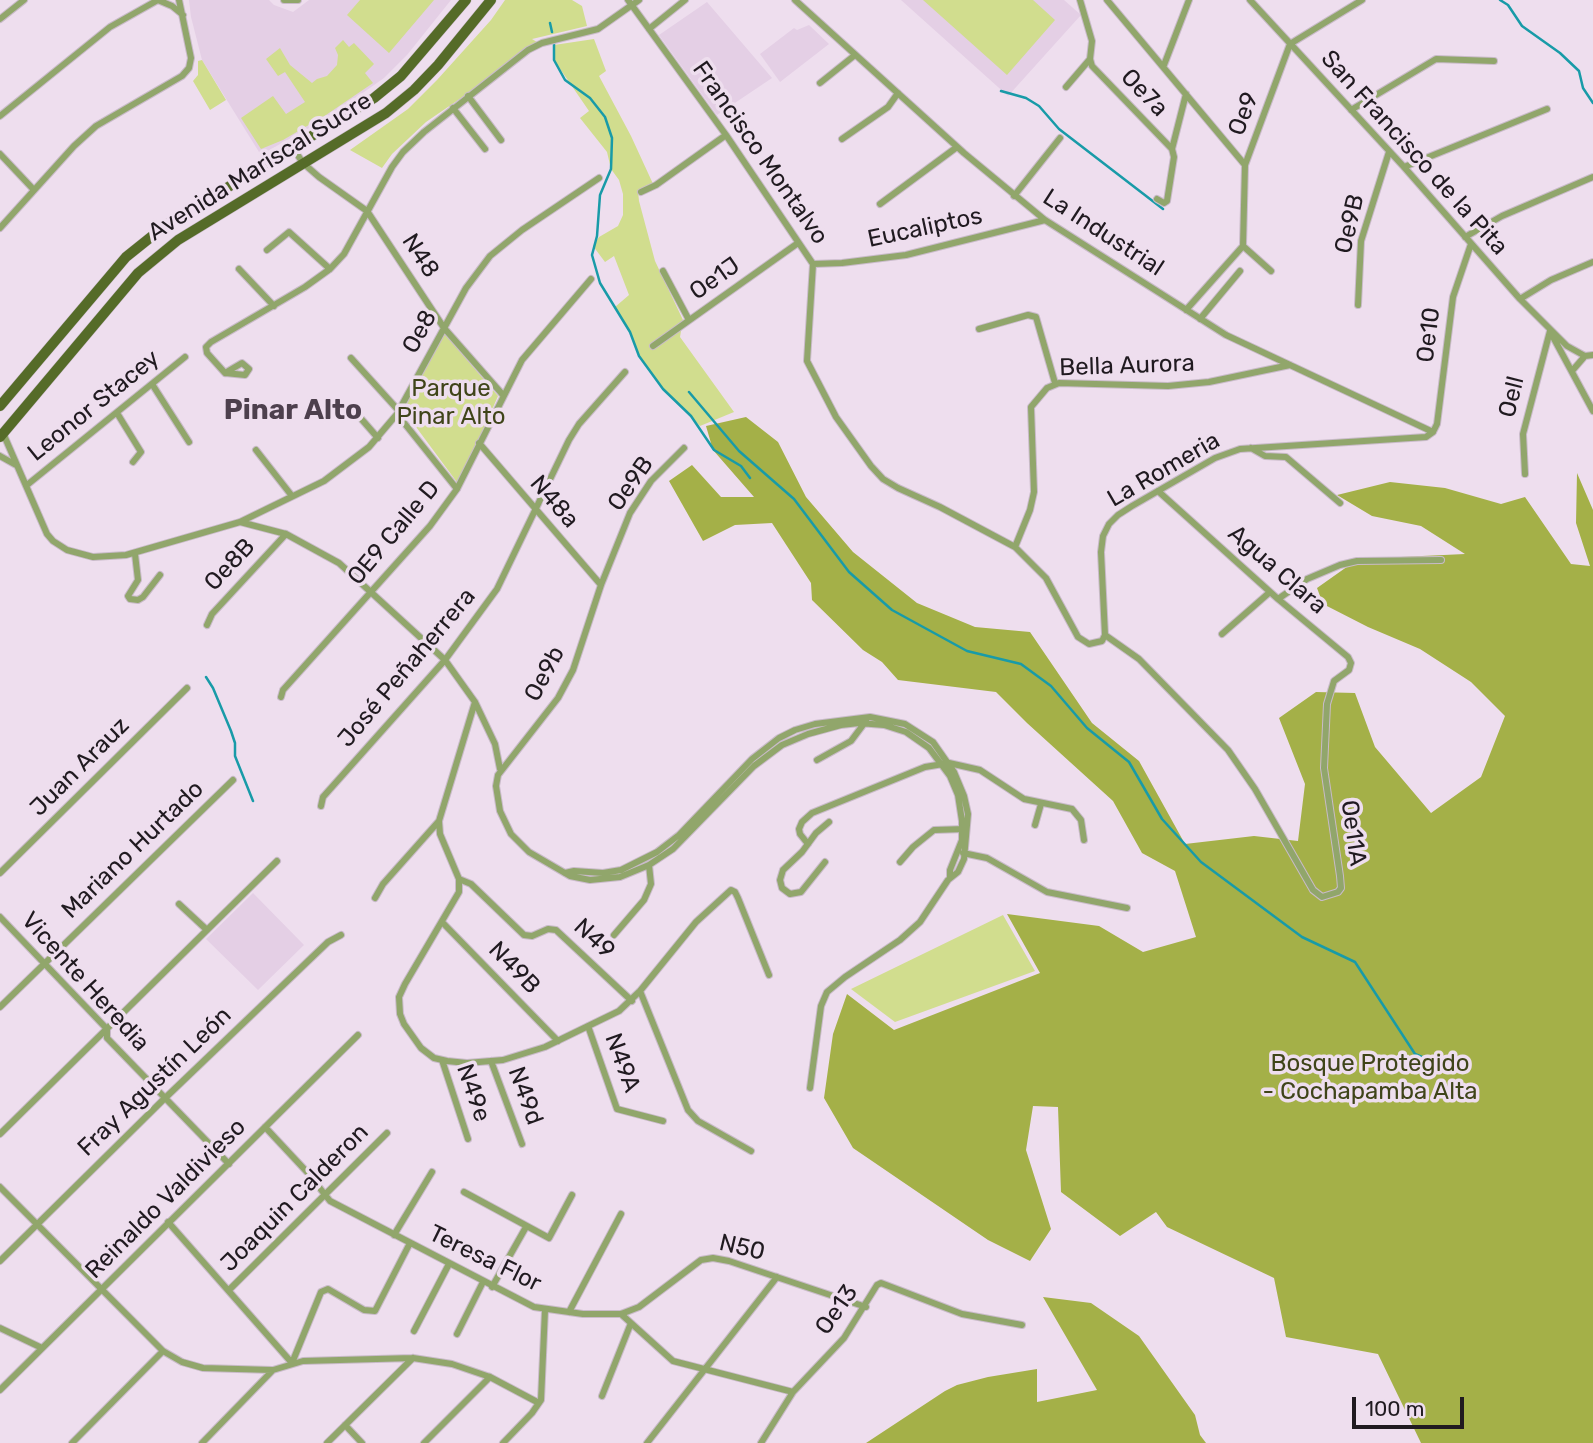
<!DOCTYPE html>
<html>
<head>
<meta charset="utf-8">
<style>
  body { margin:0 }
  #map { position:relative; width:1593px; height:1443px; overflow:hidden; background:#eedeee; font-family:Rubik,sans-serif }
  canvas { display:block }
  .scale { position:absolute; left:1352px; top:1397px; width:112px; height:32px; box-sizing:border-box; border:4px solid #201a20; border-top:0; padding-left:9px; font-size:21px; line-height:24px; white-space:nowrap; color:#201a20; -webkit-text-stroke:5px #eedeee; paint-order:stroke }
</style>
</head>
<body>
<div id="map">
<canvas width="1593" height="1443"></canvas>
<div class="scale">100 m</div>
</div>
<script>
const ctx = document.querySelector('canvas').getContext('2d');
ctx.lineJoin = 'round';
function fillPath(path, color) {
  ctx.fillStyle = color;
  ctx.fill(path, 'evenodd');
}
function shape(rows) {
  const path = new Path2D();
  for (const r of rows) {
    path.moveTo(r[0], r[1]);
    for (let i = 2; i < r.length; i += 2) path.lineTo(r[i], r[i + 1]);
  }
  return path;
}
function stroke(path, color, width, dash) {
  ctx.strokeStyle = color;
  ctx.lineWidth = width;
  ctx.lineCap = dash ? 'butt' : 'round';
  ctx.setLineDash(dash || []);
  ctx.stroke(path);
}
function write(font, color, halo, rows, align = 'center') {
  ctx.font = font + ' Rubik,sans-serif';
  ctx.lineWidth = 7;
  ctx.setLineDash([]);
  ctx.textBaseline = 'middle';
  ctx.strokeStyle = halo;
  ctx.fillStyle = color;
  for (const [text, x, y, turn = 0] of rows) {
    ctx.save();
    ctx.translate(x, y);
    ctx.rotate((+turn || 0) * Math.PI / 180);
    ctx.textAlign = isNaN(turn) ? turn : align;
    if (halo) ctx.strokeText(text, 0, 0);
    ctx.fillText(text, 0, 0);
    ctx.restore();
  }
}
fillPath(shape([
  [189,0,269,0,274,5,293,12,309,0,451,0,407,55,384,78,327,118,264,153,259,152,202,60,191,17],
  [901,0,1064,0,1081,15,1008,96],
  [707,2,772,78,717,115,659,35],
  [809,25,829,44,780,82,760,54,794,28,797,30],
  [253,893,304,945,258,990,206,939]
]), '#e4cfe5');
fillPath(shape([
  [360,0,434,0,389,53,347,15],
  [505,0,572,0,582,6,587,26,532,39,540,44,426,122,392,154,382,168,350,150,408,109,437,80,491,20],
  [923,0,1033,0,1055,20,1007,75],
  [594,39,606,71,599,76,631,136,654,186,647,191,638,191,639,201,655,261,683,320,680,337,734,412,700,426,663,389,639,356,630,332,615,307,629,295,614,256,605,262,593,246,599,237,618,226,623,215,623,194,619,180,611,169,607,152,580,118,589,111,554,60,554,45],
  [343,40,349,47,354,43,374,64,365,73,373,83,326,115,283,140,261,149,241,118,273,96,286,114,305,102,285,72,278,76,266,59,280,48,290,65,312,83,317,79,327,76,337,65,338,55,335,48],
  [202,60,226,100,210,110,193,81,198,75,198,61],
  [444,333,498,396,459,485,402,408],
  [1003,915,1035,971,895,1022,851,989]
]), '#d1dd8e');
fillPath(shape([
  [746,417,778,442,806,497,853,552,917,603,975,627,1030,632,1092,723,1139,761,1185,844,1254,836,1298,841,1305,784,1279,718,1316,692,1355,693,1375,747,1431,813,1481,777,1505,716,1471,682,1420,649,1368,627,1323,604,1317,588,1358,559,1465,554,1421,526,1372,516,1337,495,1390,482,1445,488,1501,504,1525,497,1571,564,1590,566,1576,523,1577,473,1593,510,1593,1443,1421,1443,1378,1354,1286,1337,1274,1278,1167,1227,1156,1212,1120,1236,1061,1192,1058,1107,1033,1106,1026,1150,1051,1229,1030,1261,988,1240,853,1148,824,1098,833,1034,847,994,894,1030,1040,973,1007,914,1099,926,1143,952,1196,937,1175,871,1142,853,1113,801,1027,723,996,692,898,680,882,662,863,650,812,600,811,583,772,523,735,525,703,541,669,481,692,465,721,497,754,497,713,450,706,426],
  [1043,1297,1091,1303,1139,1336,1195,1415,1200,1435,1206,1443,866,1443,945,1391,957,1385,988,1377,1037,1369,1037,1402,1097,1390]
]), '#a4b048');
stroke(shape([
  [1500,0,1508,5,1522,26,1560,53,1579,71,1583,88,1593,103],
  [550,23,552,32],
  [554,43,554,60,565,80,590,98,605,117,612,138,611,169,600,195,597,236,592,255,600,283,630,332,639,356,663,389,691,416,714,450,741,466,750,478],
  [1001,91,1026,98,1039,106,1059,129,1163,209],
  [689,392,739,451,794,499,849,572,892,610,967,651,1021,664,1051,686,1087,728,1129,762,1162,819,1201,862,1302,937,1355,962,1415,1054,1450,1069],
  [206,677,213,688,231,731,235,743,235,756,253,801]
]), '#189ba8', 2.5);
const street = shape([
  [158,0,172,6,183,15],
  [284,0,298,0],
  [628,0,726,135,813,264,807,361,836,417,871,466,883,479,898,488,940,507,1015,547,1046,578,1078,637,1089,644,1102,641,1105,635],
  [795,0,964,153,1045,220,1226,335,1433,432],
  [1080,0,1092,41,1090,59,1092,66,1172,149,1174,157,1167,201,1164,203,1157,199],
  [1107,0,1245,165],
  [1250,0,1404,167,1520,299,1567,346,1585,356,1593,355],
  [0,19,24,0],
  [649,29,685,0],
  [1164,65,1189,0],
  [820,83,855,55],
  [1066,87,1090,59],
  [468,96,501,140],
  [453,108,485,149],
  [1351,110,1436,59,1494,61],
  [0,116,110,27,158,0],
  [842,139,888,107,898,93],
  [293,148,303,163,319,177,367,211,444,328,503,395],
  [1172,149,1186,94],
  [0,154,34,190],
  [1404,167,1547,109],
  [641,192,656,185,726,135],
  [1014,196,1060,138],
  [880,204,957,147],
  [0,228,74,146,96,126,182,76,189,68,191,58,179,0],
  [1465,237,1502,216,1593,177],
  [267,250,289,232,330,269],
  [813,264,842,263,906,255,1045,220],
  [239,269,274,306],
  [663,271,689,320],
  [1271,271,1243,246,1245,165,1290,44,1362,0],
  [1520,299,1551,280,1593,262],
  [1358,305,1361,241,1389,152],
  [1186,310,1243,246],
  [1200,319,1240,271],
  [979,329,1028,315,1036,317,1055,383],
  [1552,335,1593,411],
  [653,346,798,243],
  [351,358,399,411],
  [1572,371,1585,356],
  [225,373,242,363,249,369,245,375,225,373,207,353,206,347,211,342,305,287,330,269,344,254,392,167,403,152,424,132,528,50,542,43,598,29,639,0],
  [152,384,189,442],
  [350,406,378,438],
  [117,413,141,452,133,462],
  [397,414,457,489],
  [1433,432,1437,424,1453,297,1471,244],
  [3,433,47,534,53,541,67,550,93,557,126,555,240,522,324,481,369,447,397,414,466,288,490,256,522,230,599,178],
  [479,443,601,585],
  [684,448,651,481,630,513,601,585,573,670,558,698,498,775,496,786,500,811,511,834,529,852,570,876,590,880,620,877,649,865,673,849,754,766,782,745,808,734,841,725,859,723,884,725,906,732,929,748,950,776,958,795,962,821,962,840,950,870,950,878],
  [1251,448,1265,456,1286,457,1340,503],
  [256,450,292,496],
  [0,456,16,465],
  [1525,474,1523,434,1550,331],
  [27,485,185,357],
  [240,522,286,534,339,563,445,660,475,702,495,744,500,769],
  [1015,547,1030,510,1034,492,1031,407,1047,388,1059,383,1168,386,1209,382,1290,365],
  [135,554,138,580,128,596,130,599,138,600,143,597,160,575],
  [1278,599,1307,579,1340,565,1357,561,1441,560],
  [207,625,212,614,286,534],
  [1222,634,1270,592],
  [1105,635,1139,659,1228,750,1255,789,1313,890,1322,897,1338,892,1341,888,1340,876,1324,768,1327,704,1334,681,1349,670,1351,663,1348,657,1278,599,1158,491],
  [1105,635,1101,552,1103,536,1109,524,1118,515,1132,506,1215,458,1240,449,1426,437,1433,432],
  [281,697,283,690,430,526,457,489,522,360,591,279],
  [475,702,439,821,440,834,459,879,459,892,405,984,399,997,400,1014,404,1024,421,1048,434,1058,447,1061,467,1063,503,1060,545,1047,619,1011,640,991,696,922,731,890,735,892,738,898,769,975],
  [817,760,851,741,866,721],
  [321,806,323,797,445,660,497,589,569,440,579,424,625,372],
  [1035,825,1041,804],
  [808,844,800,834,799,829,802,822,812,813,925,767,949,763,980,770,1024,799,1072,809,1081,820,1084,840],
  [963,853,987,858,1047,892,1127,908],
  [825,862,801,892,790,894,782,888,780,880,783,870,802,852,816,833,829,822],
  [900,862,913,847,934,830,965,829],
  [0,873,187,688],
  [565,873,574,871,603,873,621,870,657,852,679,835,752,759,779,738,795,730,815,724,870,717,905,724,933,742,954,772,964,796,968,814,964,859,958,872,948,880,920,922,900,940,845,977,827,992,821,1006,810,1088],
  [459,879,471,884,524,935,532,936,548,929,556,930,632,1001],
  [375,898,383,884,439,821],
  [179,904,207,930],
  [0,917,107,1029,107,1038,229,1164],
  [442,922,558,1041],
  [614,935,644,900,651,884,649,865],
  [640,991,688,1110,698,1121,751,1151],
  [0,1007,233,780],
  [588,1026,617,1109,663,1121],
  [442,1060,468,1139],
  [491,1061,522,1144],
  [265,1127,307,1172,330,1201,534,1307,583,1314,621,1314,639,1307,701,1260,713,1258,729,1261,866,1307],
  [0,1134,277,861],
  [0,1187,163,1351,182,1362,203,1368,272,1370],
  [464,1192,549,1238,572,1195],
  [168,1222,292,1363],
  [394,1235,432,1172],
  [0,1261,162,1101,328,942,341,935],
  [492,1287,526,1227],
  [230,1289,387,1133],
  [569,1312,621,1214],
  [621,1314,673,1361,793,1392],
  [0,1328,42,1348],
  [414,1331,449,1264],
  [457,1334,483,1282],
  [292,1363,321,1292,328,1289,364,1310,375,1311,410,1243],
  [0,1390,358,1035],
  [602,1396,631,1323],
  [345,1425,362,1443],
  [72,1443,163,1351],
  [202,1443,273,1370,303,1361,413,1358,452,1364,490,1377,539,1403],
  [327,1443,413,1358],
  [424,1443,490,1377],
  [503,1443,532,1413,541,1400,545,1310],
  [647,1443,777,1277],
  [761,1443,793,1392,844,1338,877,1285,881,1283,962,1314,1022,1325]
]);
const primary = shape([
  [0,406,126,257,166,225,374,98,401,76,466,0],
  [0,437,138,273,178,240,386,113,414,90,438,65,491,0]
]);
stroke(street, '#c9bbc9', 8);
stroke(primary, '#c9bbc9', 11);
stroke(street, '#91a66b', 6);
stroke(primary, '#556b28', 10);
write('24px', '#201a20', '#eedeee', [
  ["Oe7a",1144,93,46],
  ["Oe9",1244,114,-69],
  ["Francisco Montalvo",760,153,55],
  ["San Francisco de la Pita",1414,153,48],
  ["Avenida Mariscal Sucre",260,167,-32],
  ["Oe9B",1350,224,-77],
  ["Eucaliptos",925,228,-12],
  ["La Industrial",1103,233,33],
  ["N48",420,256,57],
  ["Oe1J",715,279,-35],
  ["Oe8",420,332,-61],
  ["Oe10",1429,335,-83],
  ["Bella Aurora",1127,366,-2],
  ["Oell",1512,397,-76],
  ["Leonor Stacey",94,406,-39],
  ["La Romeria",1164,470,-30],
  ["Oe9B",631,484,-55],
  ["N48a",554,502,49],
  ["OE9 Calle D",394,533,-50],
  ["Oe8B",230,565,-47],
  ["Agua Clara",1277,570,41],
  ["José Peñaherrera",407,668,-50],
  ["Oe9b",545,674,-62],
  ["Juan Arauz",80,767,-45],
  ["Oe11A",1353,833,82],
  ["Mariano Hurtado",133,850,-44],
  ["N49",594,939,43],
  ["N49B",514,968,46],
  ["Vicente Heredia",85,982,48],
  ["N49A",622,1063,70],
  ["Fray Agustín León",155,1082,-44],
  ["N49e",473,1093,71],
  ["N49d",525,1096,70],
  ["Joaquin Calderon",295,1198,-45],
  ["Reinaldo Valdivieso",166,1199,-45],
  ["N50",742,1248,13],
  ["Teresa Flor",485,1259,26],
  ["Oe13",837,1310,-55]
]);
write('24px', '#3f4419', '#eedeee', [
  ["Parque",451,389],
  ["Pinar Alto",451,417],
  ["Bosque Protegido",1370,1064],
  ["- Cochapamba Alta",1370,1092]
]);
write('bold 28px', '#4d404d', '#eedeee', [
  ["Pinar Alto",293,411]
]);
</script>
</body>
</html>
